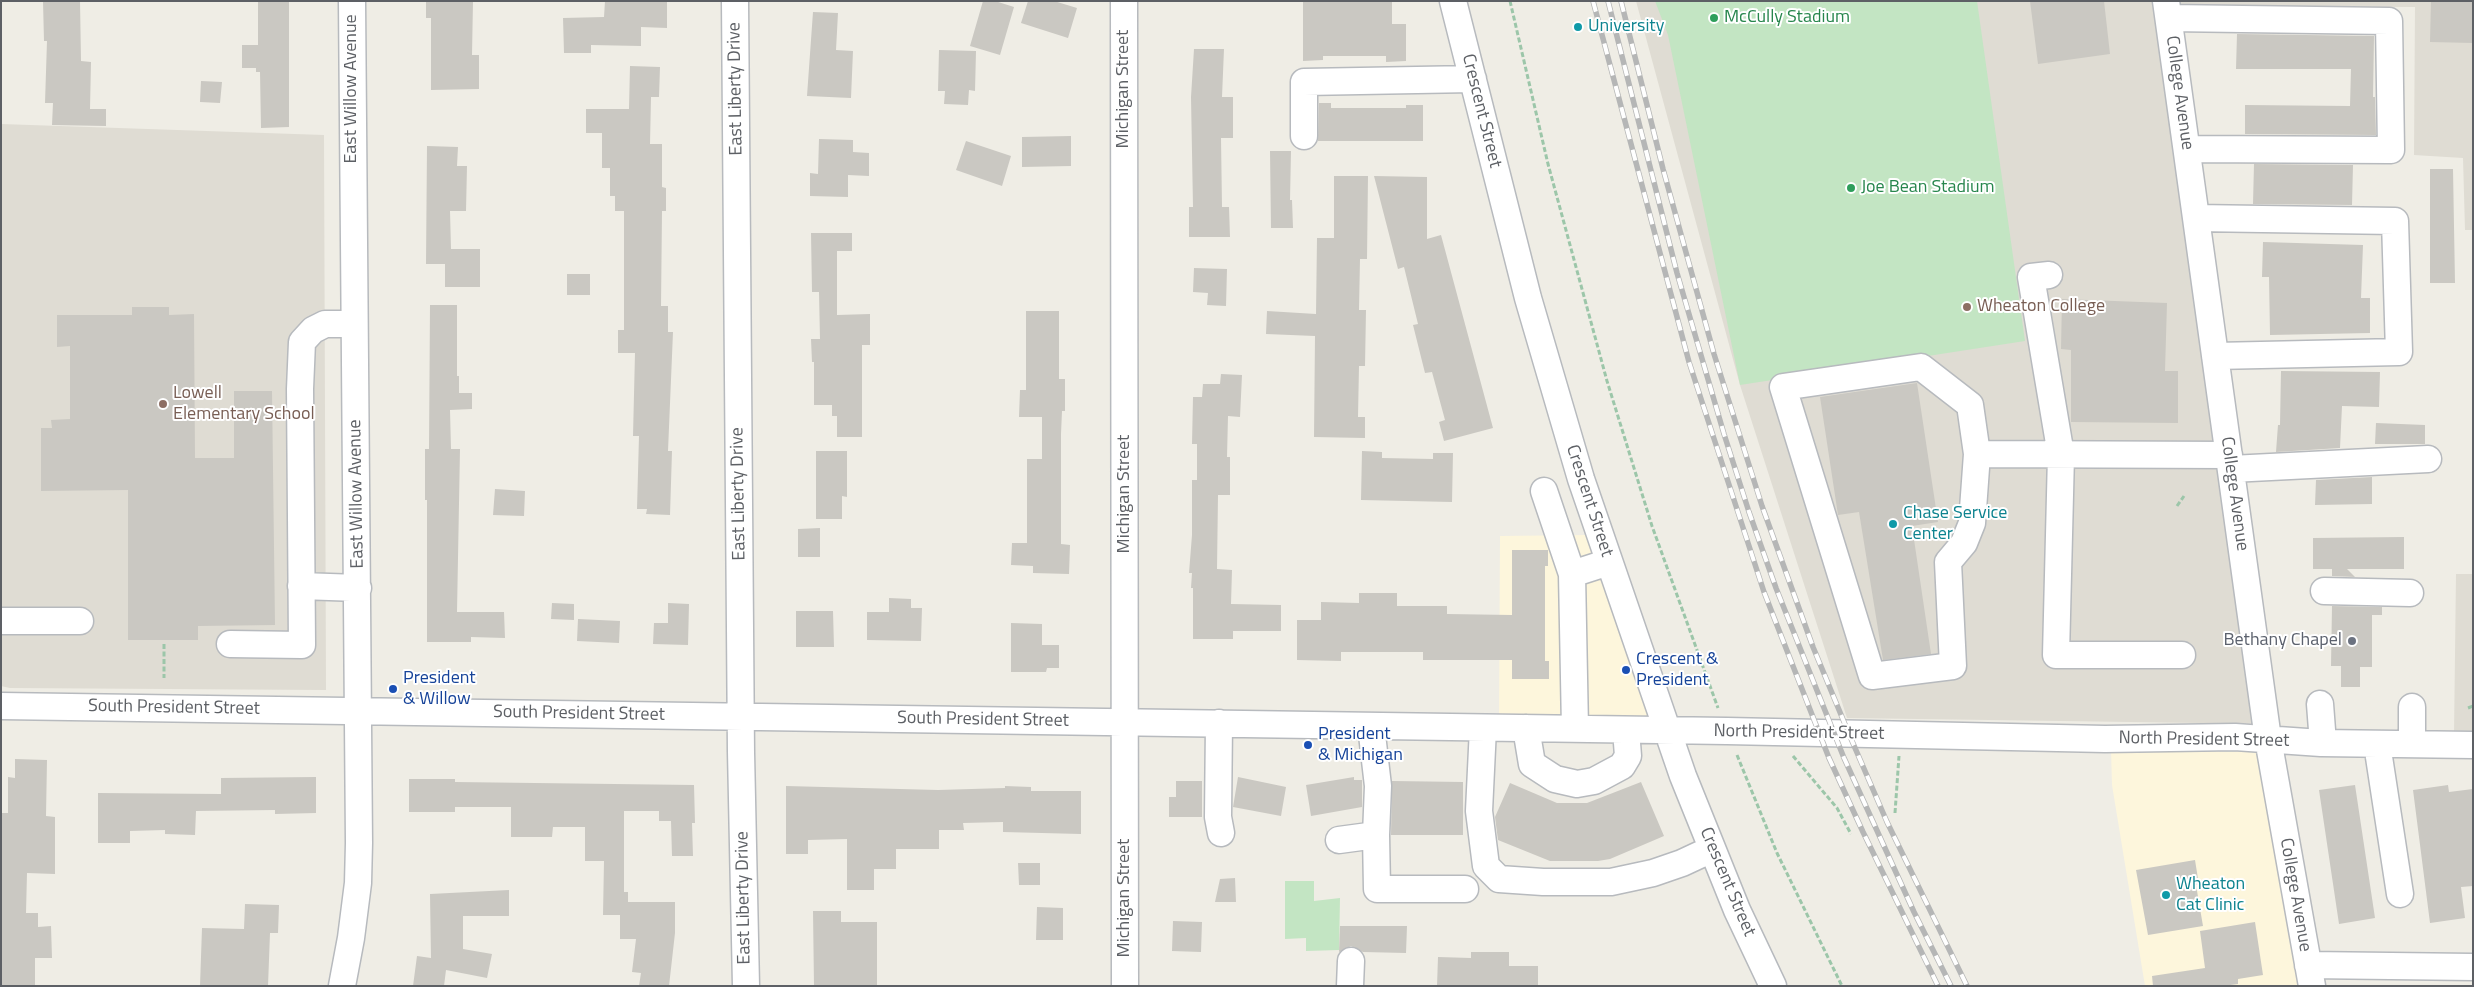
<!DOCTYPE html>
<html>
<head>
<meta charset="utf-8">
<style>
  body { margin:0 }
  #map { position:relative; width:2474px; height:987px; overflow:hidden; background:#efede5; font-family:"Titillium Web",sans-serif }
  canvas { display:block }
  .frame { position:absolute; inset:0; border:2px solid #5d6065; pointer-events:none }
</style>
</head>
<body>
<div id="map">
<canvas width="2474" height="987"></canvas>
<div class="frame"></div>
</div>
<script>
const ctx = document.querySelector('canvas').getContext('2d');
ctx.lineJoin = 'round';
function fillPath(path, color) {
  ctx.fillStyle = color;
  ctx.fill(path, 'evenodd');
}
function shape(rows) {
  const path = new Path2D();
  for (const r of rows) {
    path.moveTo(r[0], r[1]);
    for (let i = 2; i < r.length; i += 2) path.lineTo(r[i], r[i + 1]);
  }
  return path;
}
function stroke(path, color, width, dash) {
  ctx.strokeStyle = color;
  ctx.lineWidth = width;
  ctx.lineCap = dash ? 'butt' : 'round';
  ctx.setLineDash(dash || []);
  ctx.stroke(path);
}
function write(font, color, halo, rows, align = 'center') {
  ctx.font = font + ' "Titillium Web",sans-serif';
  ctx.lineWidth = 4;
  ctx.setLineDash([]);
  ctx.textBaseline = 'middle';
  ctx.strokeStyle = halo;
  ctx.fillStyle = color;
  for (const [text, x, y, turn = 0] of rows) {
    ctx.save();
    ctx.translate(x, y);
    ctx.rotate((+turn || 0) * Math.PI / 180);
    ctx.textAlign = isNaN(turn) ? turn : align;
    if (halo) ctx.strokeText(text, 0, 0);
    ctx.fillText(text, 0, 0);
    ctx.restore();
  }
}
fillPath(shape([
  [1586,535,1655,722,1499,720,1500,536],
  [2111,750,2262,752,2299,986,2145,986,2112,785]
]), '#fdf6dc');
fillPath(shape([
  [1636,1,2473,1,2473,230,2465,230,2463,158,2414,155,2415,7,2174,6,2273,724,1847,718,1740,385],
  [1,124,324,135,326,690,10,688,1,686],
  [2456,574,2473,574,2473,735,2454,735]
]), '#dfdcd3');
fillPath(shape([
  [1655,1,1977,1,2025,341,1740,385,1668,35],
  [1285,881,1314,881,1314,901,1340,898,1339,950,1306,951,1306,938,1285,939]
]), '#c3e5c3');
fillPath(shape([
  [43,1,80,1,81,61,91,62,90,109,106,109,106,126,52,125,53,103,45,103,47,41,44,41],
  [258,1,289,1,289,127,261,128,260,72,256,72,256,68,242,68,242,45,258,45],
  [426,1,473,1,472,55,479,55,479,89,431,90,431,18,426,18],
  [605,1,667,1,667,28,641,27,641,46,591,45,591,53,564,53,563,18,604,17],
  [983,1,995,1,1014,7,1000,55,970,46],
  [1028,1,1054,1,1077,8,1068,38,1021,23],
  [1303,1,1392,1,1392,24,1406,24,1406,61,1386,62,1386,56,1323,56,1323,60,1303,61],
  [2030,1,2104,1,2110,54,2038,64],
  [2431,1,2473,1,2473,43,2430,42],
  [813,12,838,13,836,50,853,51,851,98,807,96],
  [2237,34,2374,36,2373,97,2375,97,2376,135,2245,134,2245,105,2350,106,2351,69,2236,69],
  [1194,49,1224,49,1222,97,1233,97,1233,138,1221,138,1222,207,1229,207,1230,237,1189,237,1189,207,1193,207,1191,97],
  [939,50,976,51,975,91,969,90,968,105,944,104,945,91,938,91],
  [630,66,660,67,659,97,651,97,650,144,662,144,662,187,666,188,666,211,662,211,661,306,668,306,668,332,673,332,668,451,672,451,670,515,646,514,647,509,637,509,639,436,633,436,635,353,618,353,618,330,624,330,624,211,615,211,615,196,610,196,610,168,602,168,602,133,586,133,586,109,629,109],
  [201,81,222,82,220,103,200,102],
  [1319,103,1331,103,1331,108,1406,108,1406,105,1423,105,1423,141,1318,141],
  [1071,136,1071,166,1022,167,1022,137],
  [819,139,853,140,853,152,869,153,869,176,848,175,848,197,810,196,810,173,818,174],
  [966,141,1011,156,1002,186,956,170],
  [427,146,458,147,457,166,467,166,466,211,450,211,451,249,480,249,480,287,445,287,445,264,426,264],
  [1270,151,1291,151,1290,200,1292,200,1293,228,1271,228],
  [2254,164,2353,165,2352,205,2253,204],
  [2430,169,2453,169,2455,283,2430,283],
  [1334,176,1368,176,1367,259,1360,259,1359,310,1366,310,1365,366,1359,366,1358,417,1365,417,1365,438,1314,437,1315,336,1266,334,1267,311,1316,314,1317,238,1334,238],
  [1374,176,1427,177,1427,239,1441,235,1493,428,1444,441,1439,422,1445,420,1432,372,1425,373,1413,325,1418,324,1404,267,1398,269],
  [811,233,852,233,852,251,837,251,837,315,870,314,870,345,862,345,862,437,837,437,837,416,832,416,832,405,814,405,814,362,812,362,811,339,820,339,819,292,812,292],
  [2263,242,2363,245,2361,298,2370,298,2370,333,2270,335,2269,277,2262,277],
  [1194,268,1227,269,1226,306,1207,305,1208,293,1193,292],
  [567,274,590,274,590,295,567,295],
  [2062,299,2167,303,2165,371,2178,371,2178,423,2071,422,2071,350,2061,349],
  [430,305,457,305,457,376,459,376,459,393,472,393,472,409,450,410,451,449,460,449,457,612,504,612,505,638,471,637,471,642,427,642,427,500,425,500,425,449,429,449],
  [132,307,169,307,169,315,194,314,195,458,234,458,234,391,272,391,275,625,198,626,198,640,128,640,128,490,41,491,41,428,52,428,51,420,70,419,70,346,57,347,57,315,132,315],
  [1026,311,1059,311,1059,379,1065,379,1065,411,1062,411,1061,434,1061,544,1070,545,1069,574,1033,573,1033,566,1011,565,1012,543,1027,543,1027,459,1042,459,1042,417,1019,417,1020,390,1026,390],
  [2281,371,2380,372,2379,407,2342,406,2340,448,2276,452,2278,425,2280,425],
  [1221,374,1242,375,1240,417,1228,416,1227,457,1230,457,1230,495,1218,495,1217,569,1232,570,1231,604,1281,605,1281,631,1233,631,1233,639,1193,639,1193,588,1191,588,1192,573,1189,573,1192,535,1192,480,1197,480,1197,444,1192,444,1193,397,1202,397,1203,384,1220,384],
  [1917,383,1938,522,1912,526,1931,654,1883,660,1859,512,1838,515,1820,397],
  [2376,423,2425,425,2425,444,2375,444],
  [816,451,847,451,847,497,842,496,842,519,816,519],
  [1362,451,1382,452,1382,458,1433,459,1433,453,1453,453,1452,502,1361,500],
  [2372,477,2372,504,2315,505,2316,480],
  [495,489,525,491,524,516,493,515],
  [820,528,820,557,798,557,798,529],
  [2404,537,2404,569,2347,569,2355,577,2332,576,2332,569,2313,569,2313,538],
  [1512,550,1548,550,1548,566,1545,566,1545,661,1549,661,1549,679,1512,679,1512,660,1423,660,1423,652,1341,652,1341,661,1297,660,1297,620,1321,620,1321,602,1359,603,1359,593,1397,593,1397,606,1447,606,1447,614,1512,615],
  [889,598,911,599,911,608,922,608,921,641,867,640,867,612,889,612],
  [552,603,574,604,574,620,551,619],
  [668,603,689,604,688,645,653,644,654,623,668,623],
  [2332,606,2382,607,2382,615,2372,615,2372,667,2360,667,2360,687,2341,687,2341,666,2331,666],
  [796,611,833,611,834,647,796,647],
  [578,619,620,621,619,643,577,641],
  [1011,623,1042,624,1042,645,1059,645,1059,668,1047,668,1046,672,1011,672],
  [15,759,47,760,46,816,55,817,55,874,27,873,26,913,38,913,38,927,51,926,52,958,35,958,35,986,2,986,1,813,8,813,8,777,15,778],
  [316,777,316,813,275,814,275,810,196,811,195,835,165,834,165,830,130,831,130,843,98,843,98,793,221,794,221,778],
  [1238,777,1286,787,1281,816,1233,807],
  [1354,777,1354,780,1362,780,1362,807,1311,816,1306,785],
  [409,779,455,779,455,782,694,785,695,823,692,823,693,856,672,856,671,821,659,821,659,811,624,811,624,892,628,892,628,902,675,902,675,933,669,986,639,986,641,973,632,972,636,939,620,939,620,915,603,915,604,861,585,861,585,827,553,827,552,837,511,837,511,807,455,807,455,812,409,812],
  [1176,781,1202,781,1202,817,1169,817,1169,797,1176,797],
  [1392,781,1463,782,1463,835,1391,835],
  [1641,782,1664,836,1610,859,1598,861,1550,861,1498,840,1495,817,1510,783,1557,803,1587,803],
  [2355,785,2375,918,2339,924,2319,790],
  [2448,785,2449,792,2473,789,2473,886,2461,887,2465,918,2430,923,2413,790],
  [786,786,938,790,1005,788,1005,786,1031,787,1031,791,1081,791,1081,834,1003,832,1003,822,963,823,964,830,939,830,939,849,896,849,896,869,874,869,874,890,847,890,847,839,808,840,808,854,786,854],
  [2195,860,2199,885,2196,885,2203,926,2148,935,2136,870],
  [1018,863,1040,863,1040,885,1019,885],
  [1235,878,1236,902,1215,902,1220,879],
  [509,890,509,916,463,916,463,949,492,954,487,978,446,970,444,986,413,986,417,956,431,958,430,894],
  [245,904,279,905,278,933,270,933,268,986,200,986,202,928,244,929],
  [1037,907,1063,908,1063,940,1036,940],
  [813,911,841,911,841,922,877,922,877,986,814,986],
  [1173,921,1202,922,1201,952,1172,951],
  [2255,922,2263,975,2238,979,2238,984,2223,986,2153,986,2152,976,2205,968,2200,931],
  [1340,926,1407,926,1406,953,1363,952,1351,946,1339,952],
  [1471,952,1509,952,1509,966,1538,966,1538,986,1437,986,1438,957,1471,958]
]), '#cac8c2');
const minor = shape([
  [735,1,741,752,746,986],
  [1124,1,1125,986],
  [1453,1,1528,298,1581,479,1683,776,1737,910,1773,986],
  [2166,1,2268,739,2312,986],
  [2169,18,2389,21,2391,150,2187,149],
  [1304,136,1304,82,1473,79],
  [2196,218,2395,221,2399,352,2215,356],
  [2049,275,2031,277,2061,455,2056,655,2182,655],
  [1977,454,1972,523,1964,543,1948,562,1953,666,1872,676,1783,387,1921,367,1970,405,1977,454,2229,455],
  [2231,469,2428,459],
  [1544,491,1572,574],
  [301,586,358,588],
  [2324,591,2410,593],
  [1,621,80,621],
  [230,644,302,645,300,389,302,342,313,330,325,324,354,324],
  [2320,704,2323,743],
  [1,706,1727,731,2105,739,2235,737,2321,743,2473,745],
  [1219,723,1218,817,1221,833],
  [1371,726,1378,786,1376,835,1377,889,1465,889],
  [1483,728,1479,811,1486,866,1499,879,1543,882,1611,882,1653,873,1682,863,1712,849],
  [1526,728,1532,764,1555,779,1577,784,1594,781,1622,766,1628,756,1626,730],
  [1575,729,1572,574,1609,562],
  [2377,744,2400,894],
  [2412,744,2412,707],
  [1339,840,1376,835],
  [2308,965,2473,967],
  [342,986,351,938,358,883,359,843,352,1],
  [1350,986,1351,961]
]);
stroke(minor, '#b7babe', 29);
stroke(shape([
  [1510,1,1548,164,1607,381,1652,526,1718,708],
  [2177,506,2184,496],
  [164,644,164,678],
  [2468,708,2473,706],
  [1737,755,1777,853,1842,986],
  [1793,756,1837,808,1851,834],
  [1895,813,1899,756]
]), '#9cc6a9', 3, [5, 2.5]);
stroke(minor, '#fff', 26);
const rail = shape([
  [1593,1,1689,362,1764,592,1829,758,1863,832,1938,986],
  [1608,1,1677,273,1724,434,1749,512,1776,588,1844,758,1914,912,1951,986],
  [1621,1,1663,169,1714,354,1762,506,1813,647,1849,734,1887,822,1967,986]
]);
stroke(rail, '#b5b6b6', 5.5);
stroke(rail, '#fff', 4, [11]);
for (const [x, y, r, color] of [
  [1714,18,5,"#2e9e5b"],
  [1578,27,5,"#0f9aa8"],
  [1851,188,5,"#2e9e5b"],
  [1967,307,5,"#8d6e63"],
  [163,404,5,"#8d6e63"],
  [1893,524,5,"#0f9aa8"],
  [2352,641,5,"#6b7280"],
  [1626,670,5,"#1a4fb4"],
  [393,689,5,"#1a4fb4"],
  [1308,745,5,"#1a4fb4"],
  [2166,895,5,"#0f9aa8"]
]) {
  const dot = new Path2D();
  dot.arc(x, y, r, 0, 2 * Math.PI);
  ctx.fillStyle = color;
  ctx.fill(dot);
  stroke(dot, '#fff', 2);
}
write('18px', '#27864d', '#fff', [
  ["McCully Stadium",1724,18],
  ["Joe Bean Stadium",1861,188]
], 'left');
write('18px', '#0d838f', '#fff', [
  ["University",1588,27],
  ["Chase Service",1903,514],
  ["Center",1903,535],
  ["Wheaton",2176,885],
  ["Cat Clinic",2176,906]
], 'left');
write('18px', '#5d6065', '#fff', [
  ["East Willow Avenue",352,89,-90],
  ["East Liberty Drive",736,89,-91],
  ["Michigan Street",1124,89,-90],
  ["College Avenue",2179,93,82],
  ["Crescent Street",1481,111,76],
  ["East Willow Avenue",357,494,-91],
  ["East Liberty Drive",739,494,-91],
  ["Michigan Street",1125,494,-90],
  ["College Avenue",2234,494,82],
  ["Crescent Street",1589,501,72],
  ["South President Street",174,708,1],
  ["South President Street",579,714,1],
  ["South President Street",983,720,1],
  ["North President Street",1799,733,1],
  ["North President Street",2204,740,1],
  ["Crescent Street",1727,882,67],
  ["College Avenue",2295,895,80],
  ["East Liberty Drive",744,898,-91],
  ["Michigan Street",1125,898,-90]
]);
write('18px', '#785e54', '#fff', [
  ["Wheaton College",1977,307],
  ["Lowell",173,394],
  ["Elementary School",173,415]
], 'left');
write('18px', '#5b616d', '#fff', [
  ["Bethany Chapel",2342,641]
], 'right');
write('18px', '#164399', '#fff', [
  ["Crescent &",1636,660],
  ["President",1636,681],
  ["President",403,679],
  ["& Willow",403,700],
  ["President",1318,735],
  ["& Michigan",1318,756]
], 'left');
</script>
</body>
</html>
